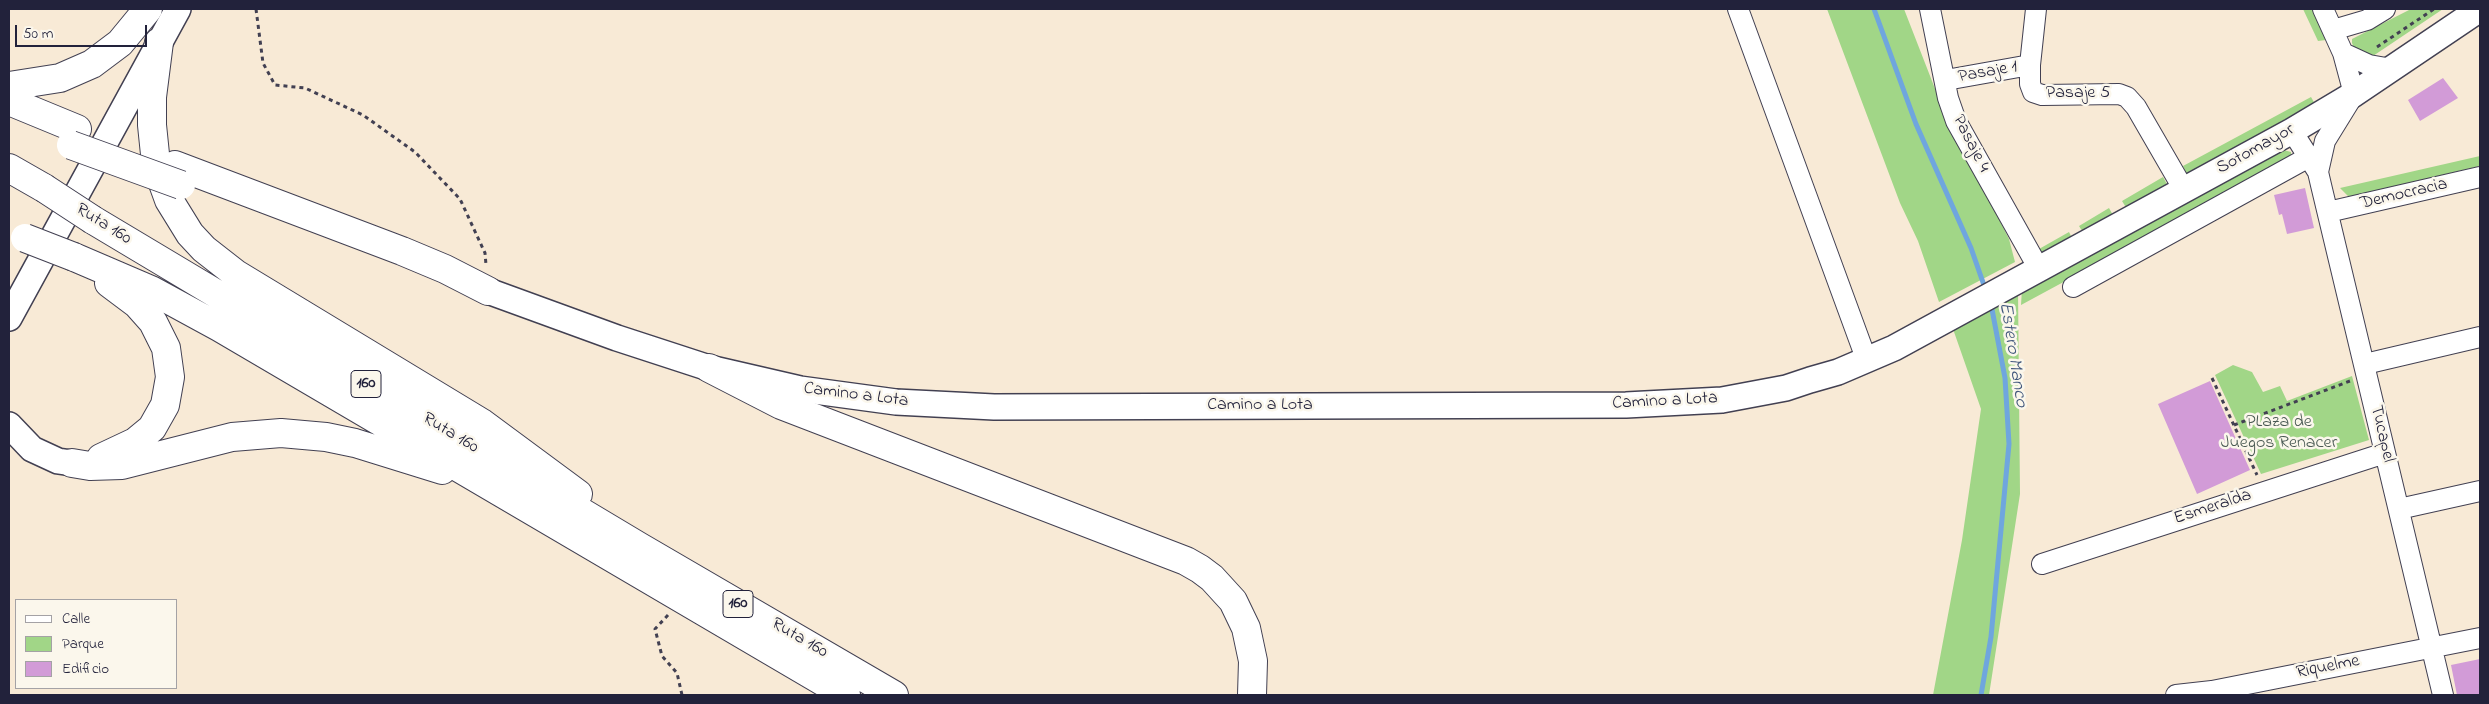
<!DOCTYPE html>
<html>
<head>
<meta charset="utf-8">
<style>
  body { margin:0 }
  #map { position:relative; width:2489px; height:704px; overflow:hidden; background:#f8ead6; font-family:"Indie Flower",sans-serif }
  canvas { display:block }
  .frame { position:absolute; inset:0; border:10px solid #22223b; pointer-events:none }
  .legend { position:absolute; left:15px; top:599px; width:162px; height:90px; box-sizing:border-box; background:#fbf7ec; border:1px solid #a4a2a5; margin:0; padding:6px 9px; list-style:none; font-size:15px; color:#22223b }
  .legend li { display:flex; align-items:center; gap:10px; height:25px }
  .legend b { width:25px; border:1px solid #a4a2a5 }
  .scale { position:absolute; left:15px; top:25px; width:132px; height:22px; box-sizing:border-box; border:2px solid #22223b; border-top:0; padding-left:6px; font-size:15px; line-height:18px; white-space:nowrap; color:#22223b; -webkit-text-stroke:4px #fbf7ec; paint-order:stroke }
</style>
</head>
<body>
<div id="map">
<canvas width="2489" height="704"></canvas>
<div class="frame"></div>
<ul class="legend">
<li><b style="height:6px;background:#fff"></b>Calle</li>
<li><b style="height:14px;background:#a1d687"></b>Parque</li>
<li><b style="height:14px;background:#d29bd7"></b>Edificio</li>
</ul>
<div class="scale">50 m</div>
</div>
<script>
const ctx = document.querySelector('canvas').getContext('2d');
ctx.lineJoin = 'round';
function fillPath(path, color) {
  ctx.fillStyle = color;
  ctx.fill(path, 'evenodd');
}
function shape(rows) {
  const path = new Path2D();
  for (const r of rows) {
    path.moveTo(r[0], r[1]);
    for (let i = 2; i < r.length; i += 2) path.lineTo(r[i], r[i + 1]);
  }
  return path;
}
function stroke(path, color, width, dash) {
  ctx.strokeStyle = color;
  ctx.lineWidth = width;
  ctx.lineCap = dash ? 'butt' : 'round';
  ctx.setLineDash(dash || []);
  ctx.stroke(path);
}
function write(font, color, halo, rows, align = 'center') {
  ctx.font = font + ' "Indie Flower",sans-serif';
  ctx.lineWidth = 5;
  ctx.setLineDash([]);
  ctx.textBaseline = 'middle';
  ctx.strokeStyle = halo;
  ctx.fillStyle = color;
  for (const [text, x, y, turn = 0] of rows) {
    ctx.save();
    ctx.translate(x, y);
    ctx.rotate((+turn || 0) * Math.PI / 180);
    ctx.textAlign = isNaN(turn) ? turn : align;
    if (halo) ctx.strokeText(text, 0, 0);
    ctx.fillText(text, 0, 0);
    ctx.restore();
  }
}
fillPath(shape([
  [1827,9,1904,9,1939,99,2009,239,2015,262,1939,302,1918,241,1900,203],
  [2303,9,2313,9,2326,40,2318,41],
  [2411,9,2443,9,2373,56,2356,52,2352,43,2352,39],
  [2311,97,2315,104,2187,175,2183,166],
  [2280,149,2291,152,2291,159,2021,305,2022,289],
  [2480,156,2480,166,2349,197,2340,188],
  [2163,177,2168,186,2127,209,2122,201],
  [2109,208,2114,217,2084,234,2079,226],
  [2069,232,2073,240,2043,257,2039,249],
  [2018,290,2020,494,1989,695,1933,695,1962,540,1981,409,1953,329],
  [2233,365,2252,372,2263,392,2280,386,2287,401,2352,376,2369,440,2261,474,2215,375]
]), '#a1d687');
stroke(shape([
  [1874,9,1916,124,1971,248,1986,291],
  [1981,695,1991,637,2009,444,2005,378,1991,304]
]), '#6fa6de', 5);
fillPath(shape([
  [2443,78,2458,98,2420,121,2408,100],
  [2305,188,2314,228,2287,234,2282,214,2279,215,2274,195],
  [2210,381,2250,470,2197,494,2158,404],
  [2480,659,2480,695,2457,695,2451,665]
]), '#d29bd7');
const minor = shape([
  [1738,9,1867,361],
  [1930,9,1948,98,1956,121,2039,269],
  [2036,9,2030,65,2030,84,2033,92,2042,95,2119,94,2127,97,2136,107,2184,190],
  [2333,30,2367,20,2385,9],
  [2343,53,2369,65,2392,69],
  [1946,80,2030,65],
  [2292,131,2318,172,2321,185,2443,695],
  [2318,172,2325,141,2354,94,2343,53,2323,9],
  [2328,212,2480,177],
  [2073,287,2307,158],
  [2365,364,2480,337],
  [2399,509,2480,491],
  [2042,564,2385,453],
  [2176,695,2212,691,2480,638]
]);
const major = shape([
  [488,291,617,338,709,368,800,389,896,402,994,407,1626,405,1722,400,1786,388,1810,380,1838,372,1894,348,2292,131,2354,94,2480,9],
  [9,318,178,9],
  [9,425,32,449,58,461,72,463]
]);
const highway = shape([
  [159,42,152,97,152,125,156,164,169,200,190,234,204,249,236,274,482,423,578,494],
  [9,86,60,78,92,64,120,43,148,9],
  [9,101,77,129],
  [175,165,402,251,445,269,488,291],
  [9,168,44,188],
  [93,220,640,547,894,695],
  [74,257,151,290,219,327,846,695],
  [709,368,781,405,1186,561,1200,569,1212,578,1233,601,1246,628,1253,661,1252,695],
  [101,458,135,442,152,428,165,405,170,377,166,348,153,322,137,304,109,283],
  [72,463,90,466,122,465,232,437,281,433,326,437,355,443,442,470]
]);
stroke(minor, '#424052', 22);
stroke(major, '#424052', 28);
stroke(highway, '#424052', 30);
stroke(shape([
  [256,9,263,63,275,85,305,88,363,115,415,152,460,199,485,253,486,265],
  [2377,47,2434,9],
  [2212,378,2257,475],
  [2234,425,2350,381],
  [668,615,655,629,662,656,677,673,682,695]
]), '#424052', 3, [4, 4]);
stroke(minor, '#fff', 20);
stroke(major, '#fff', 25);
stroke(highway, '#fff', 28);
const highwayBridge = shape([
  [71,145,181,185],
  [44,188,93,220],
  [25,238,74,257]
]);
stroke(highwayBridge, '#424052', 30, []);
stroke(highwayBridge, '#fff', 28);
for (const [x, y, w] of [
  [366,384,30],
  [738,604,30]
]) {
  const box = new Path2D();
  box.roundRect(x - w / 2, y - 13.5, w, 27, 4);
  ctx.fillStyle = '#fbf7ec';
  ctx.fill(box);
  stroke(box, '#22223b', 1);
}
write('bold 16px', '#22223b', null, [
  ["160",366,384],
  ["160",738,604]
]);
write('18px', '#22223b', '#fbf7ec', [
  ["Pasaje 1",1988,73,-10],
  ["Pasaje 5",2078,94],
  ["Pasaje 4",1970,144,63],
  ["Sotomayor",2256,150,-29],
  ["Democracia",2404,195,-13],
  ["Ruta 160",103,225,32],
  ["Camino a Lota",856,396,7],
  ["Camino a Lota",1665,402,-3],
  ["Camino a Lota",1260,406],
  ["Ruta 160",450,434,31],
  ["Tucapel",2381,434,77],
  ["Esmeralda",2213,508,-18],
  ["Ruta 160",799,639,30],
  ["Riquelme",2328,668,-11]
]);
write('18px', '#485852', '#fbf7ec', [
  ["PLaza de",2279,423],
  ["Juegos Renacer",2279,444]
]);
write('italic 19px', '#41577c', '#fbf7ec', [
  ["Estero Manco",2012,355,81]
]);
</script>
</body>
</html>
